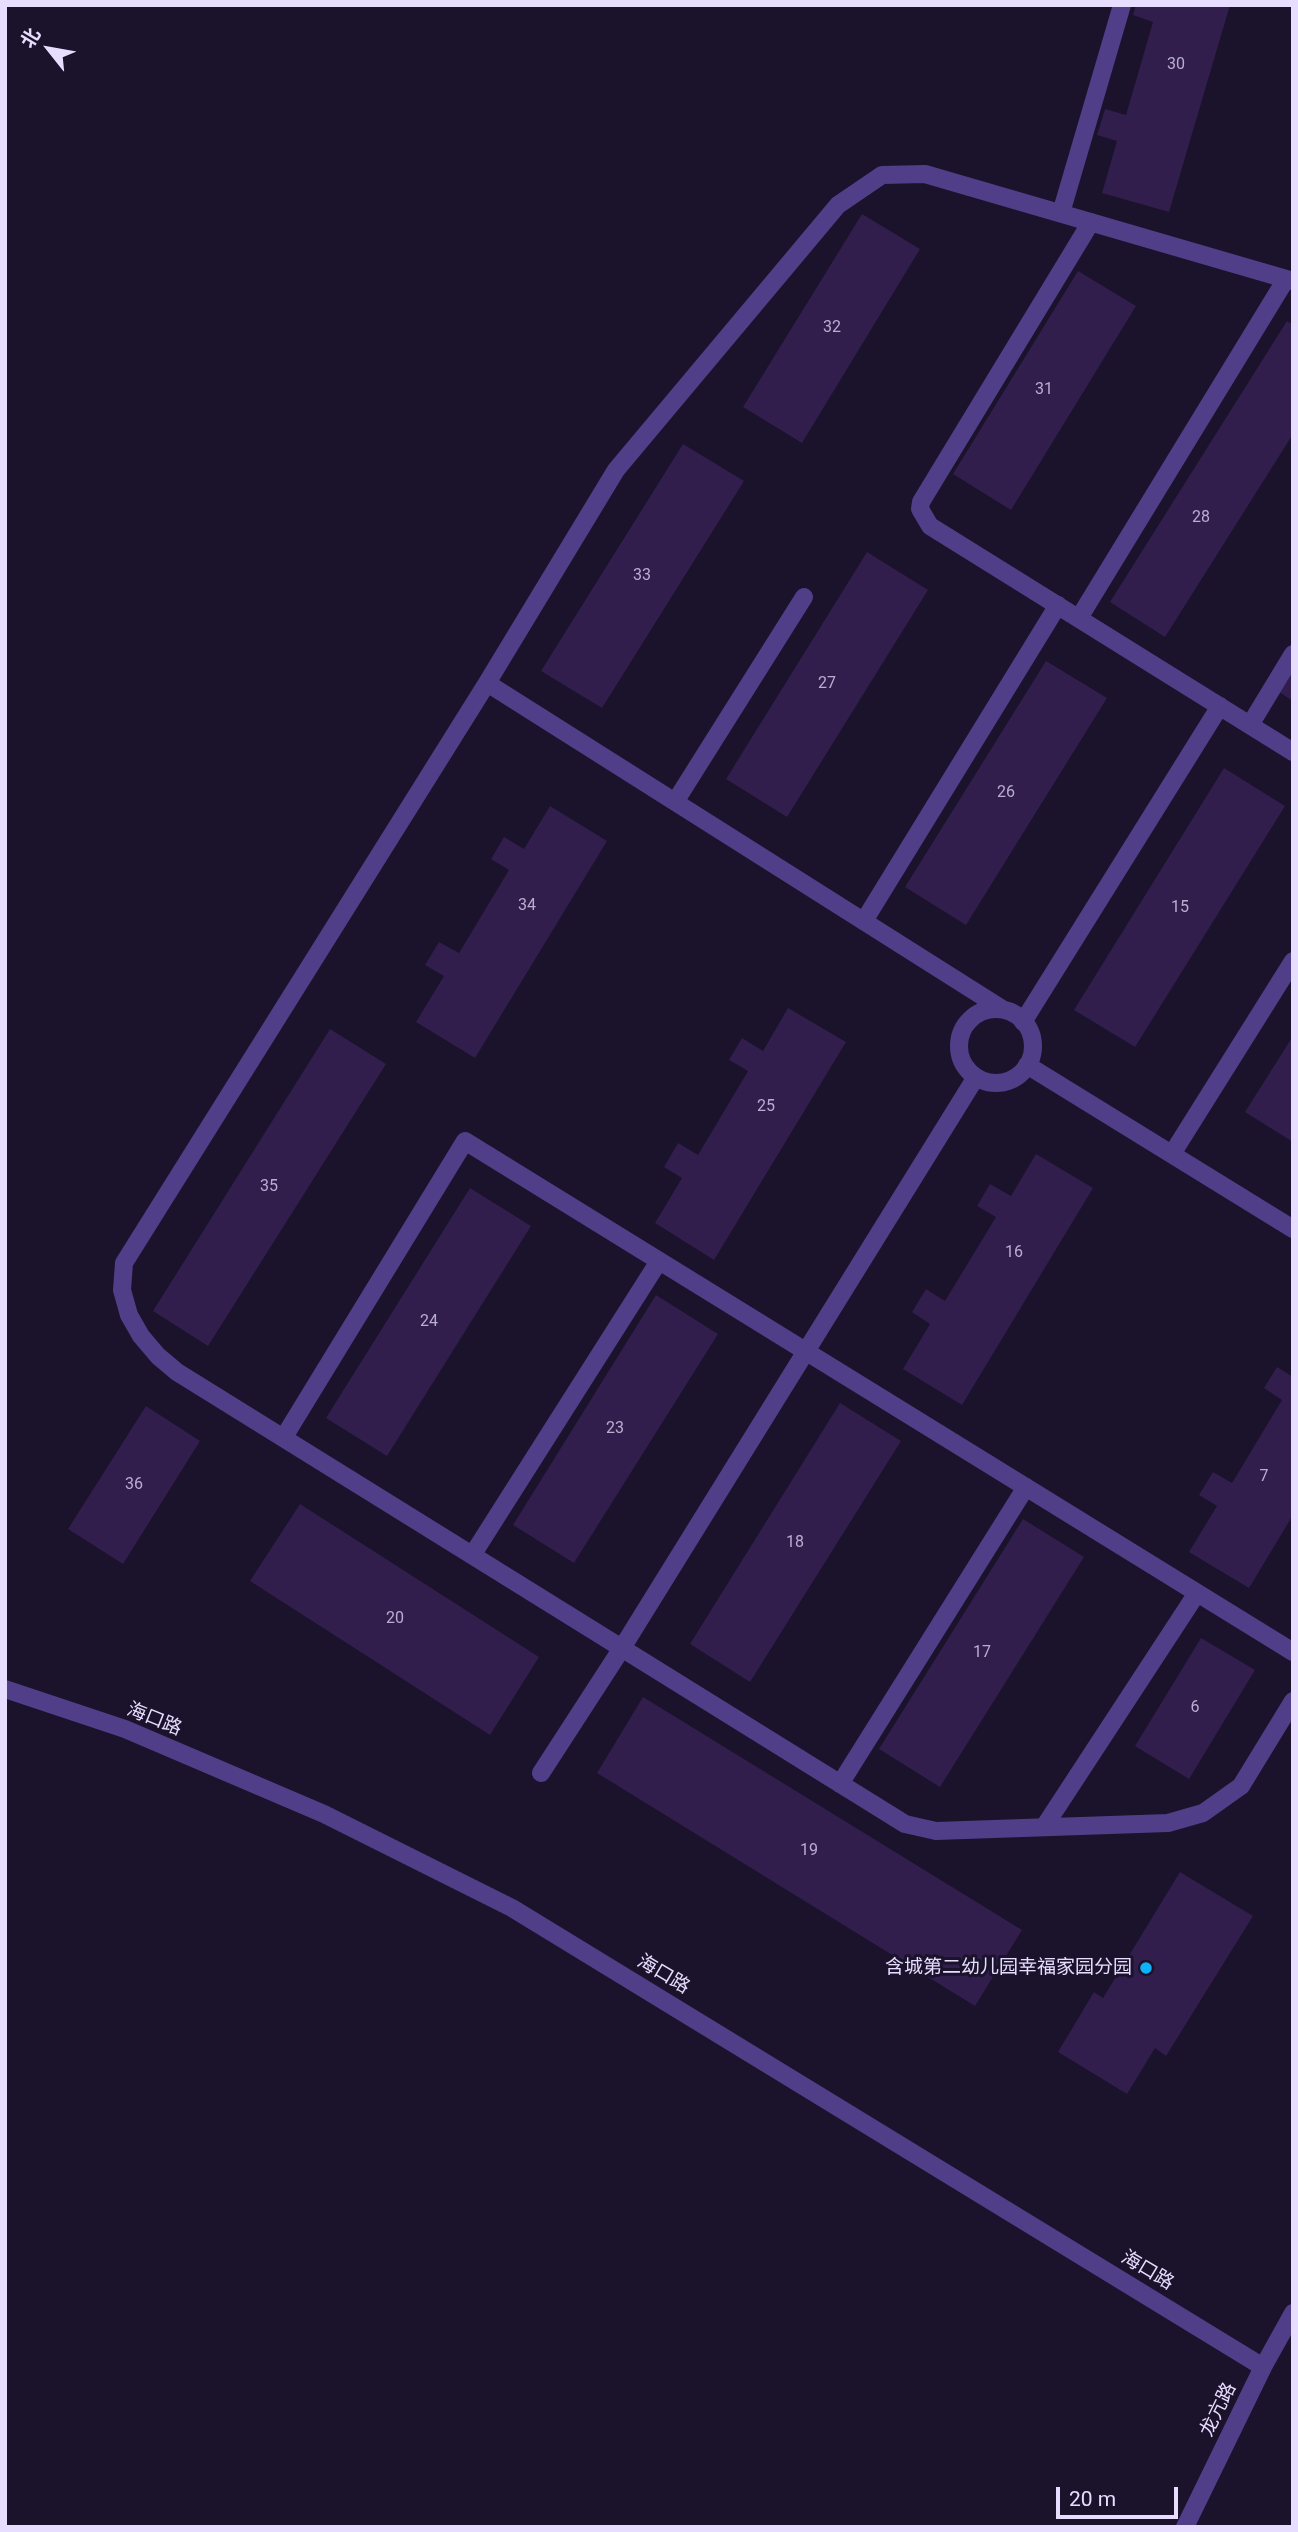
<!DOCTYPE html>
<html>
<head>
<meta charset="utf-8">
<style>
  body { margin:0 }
  #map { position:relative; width:1298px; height:2532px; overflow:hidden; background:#1b122b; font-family:Roboto,"Noto Sans SC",sans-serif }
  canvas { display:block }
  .frame { position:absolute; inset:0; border:7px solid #e7ddfe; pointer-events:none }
  .north { position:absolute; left:14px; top:14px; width:70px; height:70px; -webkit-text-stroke:5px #1b122b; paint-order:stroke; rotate:301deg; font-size:19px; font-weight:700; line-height:28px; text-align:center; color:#e7ddfe }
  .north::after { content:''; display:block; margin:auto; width:24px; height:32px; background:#e7ddfe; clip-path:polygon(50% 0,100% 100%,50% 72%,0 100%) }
  .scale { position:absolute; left:1056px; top:2487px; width:122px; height:32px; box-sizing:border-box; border:4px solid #e7ddfe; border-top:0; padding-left:9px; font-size:21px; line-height:24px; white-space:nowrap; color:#e7ddfe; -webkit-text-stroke:5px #1b122b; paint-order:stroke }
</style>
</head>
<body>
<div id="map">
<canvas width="1298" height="2532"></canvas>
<div class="frame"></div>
<div class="north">北</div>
<div class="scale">20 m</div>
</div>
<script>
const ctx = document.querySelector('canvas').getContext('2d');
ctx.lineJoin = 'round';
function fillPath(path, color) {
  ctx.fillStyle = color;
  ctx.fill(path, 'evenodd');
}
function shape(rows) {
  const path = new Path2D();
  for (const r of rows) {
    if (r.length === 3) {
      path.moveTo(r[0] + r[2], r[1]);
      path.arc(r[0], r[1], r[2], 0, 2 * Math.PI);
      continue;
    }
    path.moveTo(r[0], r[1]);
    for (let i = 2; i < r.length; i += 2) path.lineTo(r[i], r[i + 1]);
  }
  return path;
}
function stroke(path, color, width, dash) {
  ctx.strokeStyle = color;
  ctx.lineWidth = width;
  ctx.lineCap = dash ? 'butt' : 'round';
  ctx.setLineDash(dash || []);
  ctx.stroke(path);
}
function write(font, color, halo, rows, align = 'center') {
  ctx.font = font + ' Roboto,"Noto Sans SC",sans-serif';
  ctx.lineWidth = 6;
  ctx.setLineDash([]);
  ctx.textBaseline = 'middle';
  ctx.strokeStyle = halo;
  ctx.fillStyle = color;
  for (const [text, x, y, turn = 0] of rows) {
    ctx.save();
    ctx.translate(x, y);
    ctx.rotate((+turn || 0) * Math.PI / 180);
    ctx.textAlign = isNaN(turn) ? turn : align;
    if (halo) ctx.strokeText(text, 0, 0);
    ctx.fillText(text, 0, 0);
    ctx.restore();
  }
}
fillPath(shape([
  [1136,5,1230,5,1169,212,1102,193,1117,141,1097,135,1105,109,1126,115,1153,22,1133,15],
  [862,214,920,249,802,443,743,407],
  [1078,271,1136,306,1011,510,953,474],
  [1287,321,1293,325,1293,434,1165,637,1110,602],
  [683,444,744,481,602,708,541,671],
  [867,552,928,590,787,817,726,779],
  [1293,657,1293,701,1273,688],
  [1046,661,1107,698,966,925,905,887],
  [1224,768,1285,806,1135,1047,1074,1010],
  [550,806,607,841,475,1058,416,1022,444,976,425,965,439,942,459,953,509,870,491,859,504,837,524,849],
  [788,1008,846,1042,714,1260,655,1223,682,1178,664,1167,678,1143,698,1155,748,1071,729,1060,742,1038,763,1051],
  [330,1029,386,1064,208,1346,153,1311],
  [1293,1036,1293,1142,1245,1112],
  [1036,1154,1093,1188,962,1405,903,1369,930,1324,912,1312,926,1289,945,1301,996,1217,977,1206,990,1184,1011,1196],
  [470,1188,531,1226,387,1456,326,1418],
  [656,1295,718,1334,574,1563,513,1525],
  [1277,1367,1293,1377,1293,1515,1249,1588,1189,1552,1217,1506,1199,1495,1213,1472,1232,1483,1282,1400,1264,1388],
  [840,1403,901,1441,750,1682,690,1644],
  [146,1406,200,1441,123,1564,68,1529],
  [300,1504,539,1657,490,1735,250,1581],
  [1023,1519,1084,1557,940,1787,879,1749],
  [1201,1638,1255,1670,1189,1779,1135,1746],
  [643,1697,1022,1930,975,2006,597,1773],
  [1180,1872,1253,1916,1166,2056,1155,2048,1127,2094,1058,2052,1094,1992,1103,1998]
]), '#311e4c');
stroke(shape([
  [1061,213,1122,5],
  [1091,222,921,502,920,509,930,526,1293,752],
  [1293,281,925,174,882,175,838,205,616,470,487,683,124,1263,122,1290,129,1315,141,1336,158,1356,177,1372,905,1824,936,1831,1168,1823,1203,1813,1241,1786,1293,1701],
  [1079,618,1286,279],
  [487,683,1004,1010],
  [1250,725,1293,654],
  [675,802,804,597],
  [864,921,1058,605],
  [996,1046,37],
  [1023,1022,1220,706],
  [1027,1065,1293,1229],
  [1172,1154,1293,961],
  [284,1437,465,1141,1293,1652],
  [473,1554,659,1261],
  [5,1689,125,1729,324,1814,512,1908,1263,2367],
  [541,1773,622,1648,976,1077],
  [840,1784,1026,1487],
  [1044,1827,1197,1593],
  [1185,2527,1263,2367,1293,2313]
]), '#503e89', 18);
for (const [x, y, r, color] of [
  [1146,1968,7,"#0eb2f9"]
]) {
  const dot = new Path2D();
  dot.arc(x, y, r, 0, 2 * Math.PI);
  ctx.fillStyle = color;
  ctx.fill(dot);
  stroke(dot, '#1b122b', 2.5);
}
write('16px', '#baadd2', null, [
  ["30",1176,65],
  ["32",832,328],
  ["31",1044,390],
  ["28",1201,518],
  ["33",642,576],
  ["27",827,684],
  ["26",1006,793],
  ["34",527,906],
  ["15",1180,908],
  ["25",766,1107],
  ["35",269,1187],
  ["16",1014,1253],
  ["24",429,1322],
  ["23",615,1429],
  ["7",1264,1477],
  ["36",134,1485],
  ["18",795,1543],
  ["20",395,1619],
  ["17",982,1653],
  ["6",1195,1708],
  ["19",809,1851]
]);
write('19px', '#e7ddfe', '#1b122b', [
  ["海口路",154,1720,22],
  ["海口路",663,1975,31],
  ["海口路",1147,2271,31],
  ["龙亢路",1219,2410,-64]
]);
write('19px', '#e7ddfe', '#1b122b', [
  ["含城第二幼儿园幸福家园分园",1132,1968]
], 'right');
</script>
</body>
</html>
